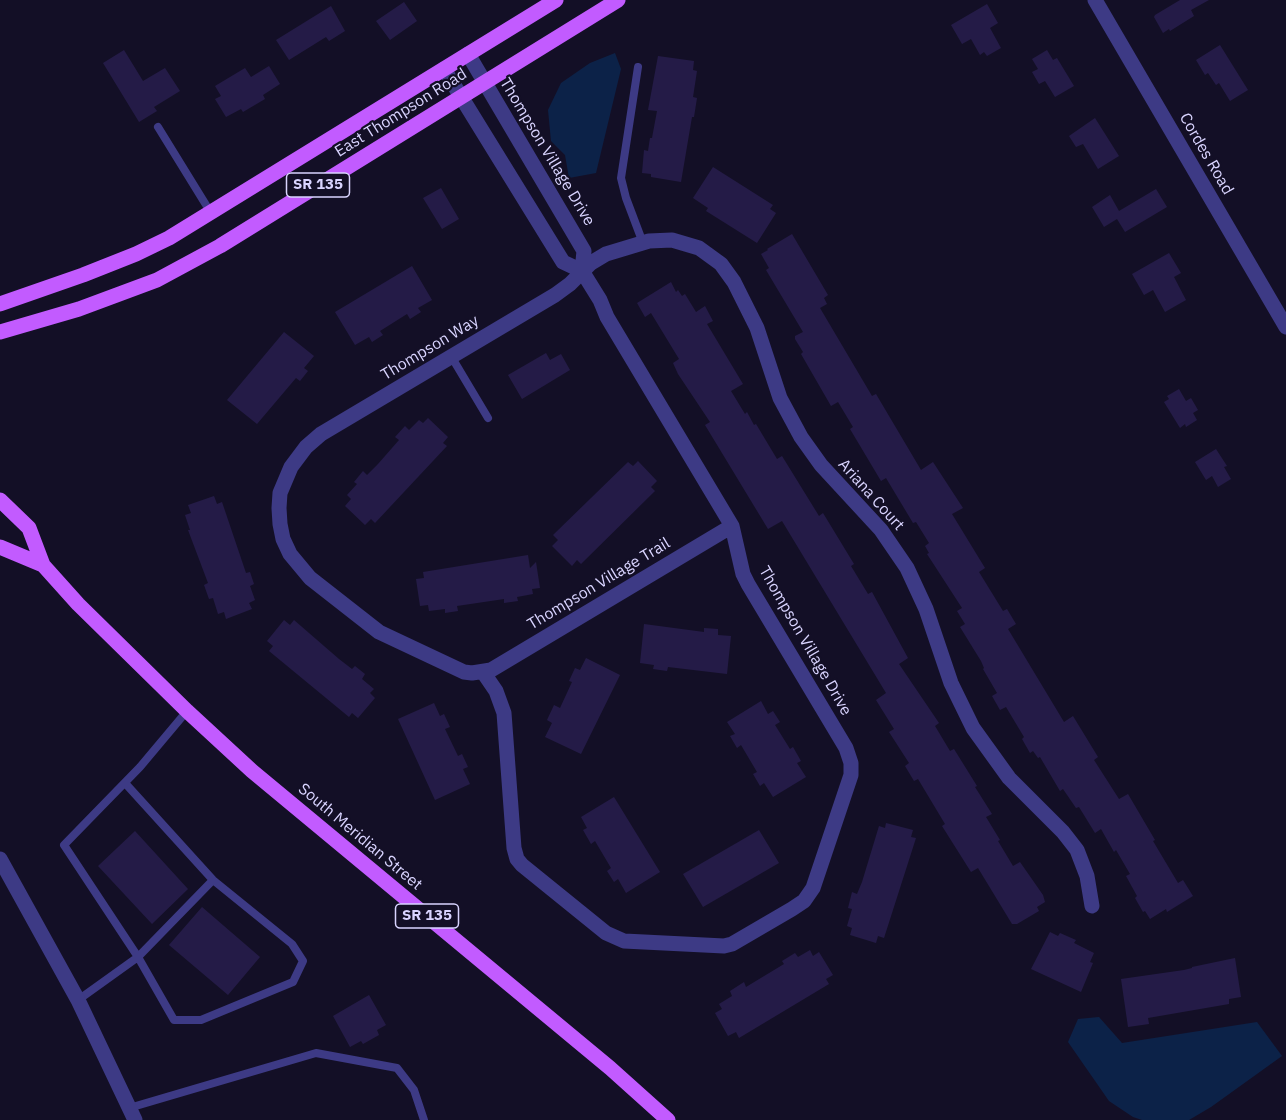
<!DOCTYPE html>
<html>
<head>
<meta charset="utf-8">
<style>
  body { margin:0 }
  canvas { display:block; background:#130f26 }
</style>
</head>
<body>
<canvas width="1286" height="1120"></canvas>
<script>
const ctx = document.querySelector('canvas').getContext('2d');
ctx.lineJoin = 'round';
function fillPath(path, color) {
  ctx.fillStyle = color;
  ctx.fill(path, 'evenodd');
}
function shape(rows) {
  const path = new Path2D();
  for (const r of rows) {
    path.moveTo(r[0], r[1]);
    for (let i = 2; i < r.length; i += 2) path.lineTo(r[i], r[i + 1]);
  }
  return path;
}
function stroke(path, color, width, dash) {
  ctx.strokeStyle = color;
  ctx.lineWidth = width;
  ctx.lineCap = dash ? 'butt' : 'round';
  ctx.setLineDash(dash || []);
  ctx.stroke(path);
}
function write(font, color, halo, rows, align = 'center') {
  ctx.font = font + ' "IBM Plex Sans",sans-serif';
  ctx.lineWidth = 4.5;
  ctx.setLineDash([]);
  ctx.textBaseline = 'middle';
  ctx.strokeStyle = halo;
  ctx.fillStyle = color;
  for (const [text, x, y, turn = 0] of rows) {
    ctx.save();
    ctx.translate(x, y);
    ctx.rotate((+turn || 0) * Math.PI / 180);
    ctx.textAlign = isNaN(turn) ? turn : align;
    if (halo) ctx.strokeText(text, 0, 0);
    ctx.fillText(text, 0, 0);
    ctx.restore();
  }
}
fillPath(shape([
  [615,53,621,69,596,173,569,178,565,155,551,141,548,110,561,83,590,63],
  [1099,1017,1122,1043,1257,1022,1282,1056,1211,1107,1189,1120,1142,1120,1133,1117,1109,1101,1068,1042,1078,1019]
]), '#0c2248');
fillPath(shape([
  [1180,0,1209,0,1191,10,1194,16,1170,31,1169,29,1163,33,1154,17,1155,15],
  [404,2,417,21,390,40,376,21],
  [987,4,998,23,990,28,1001,48,987,56,984,52,980,55,971,39,962,44,951,25],
  [331,6,345,31,329,41,326,37,289,60,276,40],
  [1220,45,1248,90,1230,101,1219,83,1216,85,1208,73,1205,75,1196,60],
  [124,50,143,81,165,68,180,91,154,107,157,111,139,122,103,63],
  [1047,50,1053,60,1057,58,1074,86,1055,97,1045,81,1039,84,1032,72,1038,69,1032,59],
  [658,56,694,61,693,70,697,71,693,97,697,98,694,117,692,117,681,182,651,177,651,174,642,173,644,150,648,151,650,138,652,138,657,111,648,110],
  [269,66,280,84,263,95,265,99,243,112,241,109,226,117,215,99,221,96,215,86,245,68,251,77],
  [1095,118,1119,156,1098,169,1083,144,1076,147,1069,136],
  [713,167,773,205,770,209,776,213,757,243,706,211,708,208,693,198],
  [441,188,459,219,442,229,423,198],
  [1156,189,1167,207,1125,232,1117,219,1104,227,1092,207,1110,195,1119,211],
  [792,234,828,295,824,298,827,304,820,308,872,396,876,394,921,470,933,462,963,508,952,514,985,568,979,572,1003,611,1007,609,1016,624,1008,629,1064,722,1073,716,1098,757,1094,760,1119,799,1128,794,1155,840,1153,841,1178,883,1183,880,1193,896,1167,912,1166,909,1150,919,1145,911,1143,912,1135,898,1137,896,1126,876,1130,874,1116,850,1114,852,1101,829,1095,833,1079,807,1076,808,1063,789,1060,791,1040,757,1038,758,1033,751,1030,753,1022,739,1024,737,1006,707,1000,710,992,696,997,693,983,669,984,668,981,661,960,627,965,624,957,611,962,608,927,554,929,553,925,546,929,543,916,522,913,523,886,478,881,481,850,429,853,427,838,402,831,406,801,354,803,352,795,339,795,336,803,332,766,270,769,268,761,254,768,250,767,249],
  [1169,253,1181,273,1174,277,1186,300,1165,312,1153,290,1144,295,1132,274],
  [412,266,432,300,418,308,421,312,410,319,407,314,380,331,383,335,372,342,369,337,355,345,335,312],
  [671,282,676,292,678,290,682,296,685,294,696,312,705,306,713,321,707,324,743,384,731,391,745,414,747,412,754,425,756,424,777,459,782,456,819,516,823,513,854,564,851,566,868,594,872,592,908,658,899,664,939,723,935,726,950,751,954,749,977,786,975,787,992,814,986,817,1000,840,998,841,1013,866,1020,862,1043,895,1045,902,1037,907,1039,911,1017,924,1012,924,978,868,971,872,942,826,945,824,918,779,914,781,905,766,909,763,889,732,894,729,876,700,886,693,782,521,768,529,705,425,710,422,678,374,673,363,679,359,651,313,645,317,637,303],
  [284,332,314,356,304,368,308,371,300,381,296,378,257,424,227,400],
  [546,353,550,360,561,354,570,370,522,399,508,375],
  [1179,389,1186,401,1191,398,1198,410,1193,413,1197,420,1186,427,1185,424,1180,428,1164,402,1169,399,1167,396],
  [428,418,448,437,443,443,447,446,375,523,371,519,365,525,345,506,351,499,347,495,357,484,354,482,363,471,367,475,378,464,399,440,395,437,405,426,409,430,419,420,423,423],
  [1216,449,1227,466,1224,467,1231,479,1218,487,1212,476,1206,480,1195,462],
  [638,461,657,481,651,487,655,491,581,564,577,560,572,566,552,546,558,540,553,535,628,462,633,466],
  [214,496,217,504,222,502,246,573,250,572,254,584,250,586,255,600,249,603,252,609,226,619,224,612,218,614,213,598,209,599,204,585,208,583,188,530,190,530,185,515,191,513,188,505],
  [528,555,530,568,536,562,540,588,532,589,533,594,517,597,518,601,504,603,504,599,457,606,458,611,445,613,445,609,429,611,428,605,420,606,416,579,424,578,423,572],
  [284,620,290,625,294,620,339,659,352,669,355,666,365,674,362,679,374,689,370,693,375,698,358,718,352,713,349,717,269,651,273,646,267,641],
  [644,624,704,632,704,628,718,629,718,635,731,636,727,674,668,667,667,671,653,669,654,665,640,663],
  [586,658,620,675,581,754,545,737,552,723,547,720,554,705,560,708,572,682,569,681,575,668,580,670],
  [761,701,768,714,773,711,780,722,775,725,790,749,793,747,801,761,797,763,806,777,773,797,764,783,760,786,753,774,757,772,741,745,737,748,730,736,735,734,727,722],
  [434,703,440,716,444,714,450,727,445,729,458,756,462,754,468,767,463,769,470,784,435,800,398,719],
  [614,797,660,872,626,893,618,879,614,882,607,871,611,868,595,841,591,844,583,830,587,828,581,817],
  [886,823,913,830,911,837,916,838,884,938,878,936,876,943,850,935,852,928,847,926,852,909,848,908,852,892,857,894,862,882,879,826,885,828],
  [759,830,779,863,703,907,683,874],
  [135,831,188,889,152,924,98,866],
  [202,907,260,957,228,995,169,945],
  [1050,932,1058,936,1060,933,1076,940,1074,943,1094,953,1090,962,1093,963,1081,992,1031,969],
  [810,950,813,956,819,952,833,975,826,979,829,984,739,1038,736,1032,728,1036,715,1013,722,1009,719,1004,732,996,730,991,744,982,746,987,784,964,782,961,795,953,798,957],
  [1235,958,1241,997,1229,999,1229,1004,1148,1018,1149,1024,1128,1027,1121,979,1184,970,1192,968,1192,967],
  [369,995,386,1025,377,1030,379,1035,363,1044,361,1041,350,1047,333,1016]
]), '#241b47');
stroke(shape([
  [638,67,621,178,626,198,643,243],
  [158,127,211,213],
  [451,356,488,418],
  [125,783,213,880,292,944,303,961,293,982,201,1020,174,1020,138,957,213,880],
  [78,1000,138,957,64,845,140,767,187,711],
  [129,1108,316,1053,397,1068,414,1090,424,1120]
]), '#3d3a85', 8);
stroke(shape([
  [1095,0,1286,327],
  [468,54,584,251,582,271],
  [444,69,563,262,582,271,600,300,607,317,732,526,743,574,748,584,846,748,851,763,851,775,813,888,804,901,792,909,732,944,724,946,624,941,606,933,522,865,517,859,514,848,504,713,496,691,483,672],
  [732,526,491,670,472,673,464,672,379,632,310,578,290,554,283,539,280,524,279,508,280,493,291,467,306,447,321,434,555,295,570,284,591,263,606,254,649,241,672,240,699,248,721,264,734,282,757,328,780,398,801,437,821,465,881,530,907,568,926,609,951,683,973,728,1009,778,1063,832,1077,850,1087,876,1092,906],
  [0,859,78,1000,135,1120]
]), '#3d3a85', 15);
stroke(shape([
  [0,304,83,275,136,254,169,238,556,0],
  [0,332,79,309,157,280,220,246,618,0],
  [0,500,29,528,43,565,78,604,187,711,252,771,610,1068,668,1120],
  [0,547,43,565]
]), '#c25bff', 15);
for (const [x, y, w] of [
  [318,185,63],
  [427,916,63]
]) {
  const box = new Path2D();
  box.roundRect(x - w / 2, y - 12, w, 24, 4.5);
  ctx.fillStyle = '#130f26';
  ctx.fill(box);
  stroke(box, '#d9d4ff', 1.5);
}
write('bold 15px', '#d9d4ff', null, [
  ["SR 135",318,185],
  ["SR 135",427,916]
]);
write('16px', '#d9d4ff', '#130f26', [
  ["East Thompson Road",401,113,-32],
  ["Thompson Village Drive",547,152,59],
  ["Cordes Road",1206,154,60],
  ["Thompson Way",430,348,-31],
  ["Ariana Court",871,495,48],
  ["Thompson Village Trail",599,584,-31],
  ["Thompson Village Drive",805,641,60],
  ["South Meridian Street",360,837,40]
]);
</script>
</body>
</html>
